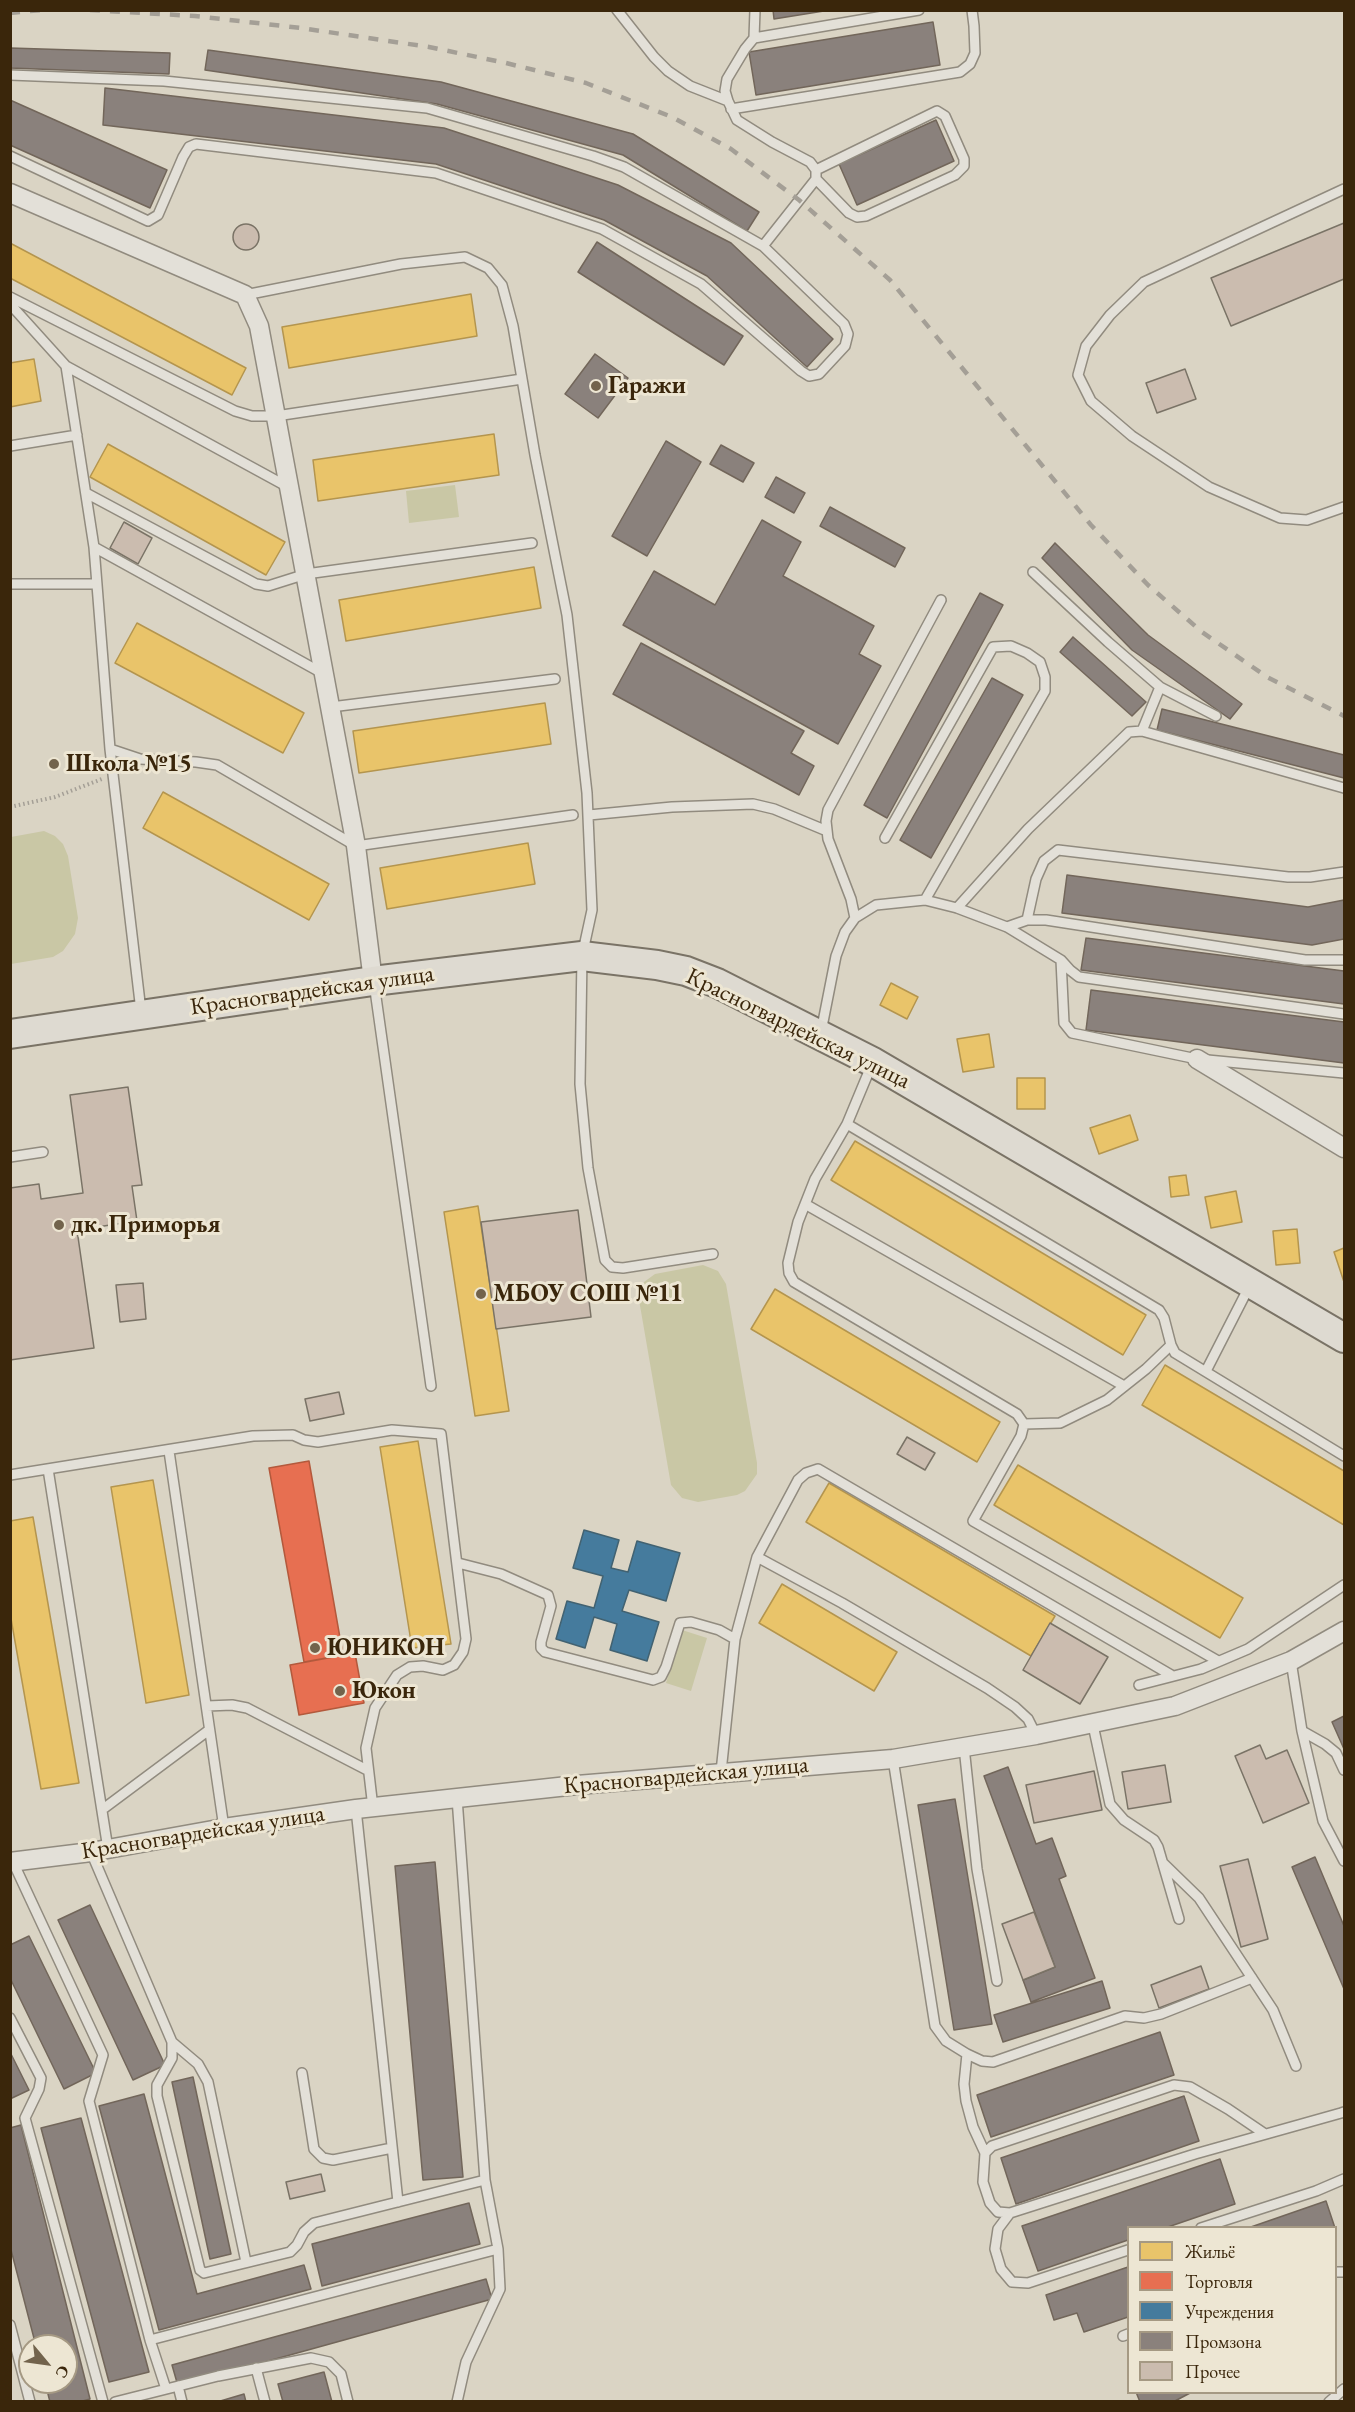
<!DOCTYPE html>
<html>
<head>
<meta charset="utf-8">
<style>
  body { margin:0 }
  #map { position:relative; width:1355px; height:2412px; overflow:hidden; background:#dad4c4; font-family:"EB Garamond",serif }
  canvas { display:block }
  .frame { position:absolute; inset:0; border:12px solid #3a260b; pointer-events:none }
  .legend { position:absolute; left:1127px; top:2226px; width:210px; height:168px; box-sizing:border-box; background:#ede6d3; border:2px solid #a59983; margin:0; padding:8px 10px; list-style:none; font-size:18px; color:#3a260b }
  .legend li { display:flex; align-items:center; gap:12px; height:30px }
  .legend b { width:30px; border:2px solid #a59983 }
  .north { position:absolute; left:18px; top:2334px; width:60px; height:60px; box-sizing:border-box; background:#ede6d3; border:2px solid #a59983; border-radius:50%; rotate:119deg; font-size:16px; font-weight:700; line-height:24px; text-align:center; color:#3a260b }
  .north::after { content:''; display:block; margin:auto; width:21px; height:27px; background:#72634c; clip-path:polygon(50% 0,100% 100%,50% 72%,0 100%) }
</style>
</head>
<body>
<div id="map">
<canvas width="1355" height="2412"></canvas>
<div class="frame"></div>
<ul class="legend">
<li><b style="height:16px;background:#e9c46a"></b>Жильё</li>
<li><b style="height:16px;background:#e76f51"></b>Торговля</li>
<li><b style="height:16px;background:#457b9d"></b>Учреждения</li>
<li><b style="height:16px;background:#8a817c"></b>Промзона</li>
<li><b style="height:16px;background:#cbbcaf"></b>Прочее</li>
</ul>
<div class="north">С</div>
</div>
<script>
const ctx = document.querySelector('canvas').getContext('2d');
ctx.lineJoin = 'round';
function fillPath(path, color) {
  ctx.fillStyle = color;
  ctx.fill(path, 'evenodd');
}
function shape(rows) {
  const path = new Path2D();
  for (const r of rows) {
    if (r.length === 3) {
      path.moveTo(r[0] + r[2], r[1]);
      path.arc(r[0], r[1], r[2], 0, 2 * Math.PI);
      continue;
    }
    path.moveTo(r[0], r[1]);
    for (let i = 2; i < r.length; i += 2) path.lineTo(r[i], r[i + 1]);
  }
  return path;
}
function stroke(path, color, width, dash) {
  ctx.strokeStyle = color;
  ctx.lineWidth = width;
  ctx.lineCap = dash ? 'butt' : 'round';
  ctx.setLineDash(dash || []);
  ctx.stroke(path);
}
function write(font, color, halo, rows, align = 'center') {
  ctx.font = font + ' "EB Garamond",serif';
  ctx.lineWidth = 6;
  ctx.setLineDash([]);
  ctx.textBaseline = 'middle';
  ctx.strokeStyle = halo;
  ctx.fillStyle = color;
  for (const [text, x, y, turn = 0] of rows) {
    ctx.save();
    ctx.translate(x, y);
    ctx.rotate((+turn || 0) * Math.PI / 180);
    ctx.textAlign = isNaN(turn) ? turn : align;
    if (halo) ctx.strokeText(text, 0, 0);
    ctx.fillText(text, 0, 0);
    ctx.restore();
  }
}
fillPath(shape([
  [455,485,459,517,409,523,406,491],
  [44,831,55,836,63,844,68,856,78,918,75,934,63,951,53,957,11,964,11,837],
  [703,1265,718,1271,726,1284,757,1463,757,1474,745,1491,737,1495,698,1502,682,1498,671,1485,638,1294,644,1282,655,1274],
  [682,1630,707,1638,691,1691,666,1683]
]), '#c9c7a5');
const homes = shape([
  [10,243,246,368,232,395,10,278,10,243],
  [471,294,477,336,289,368,282,327,471,294],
  [34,359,41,401,10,407,10,363,34,359],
  [494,434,499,475,318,501,313,460,494,434],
  [108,444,285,542,266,575,90,477,108,444],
  [534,567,541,608,346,641,339,600,534,567],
  [137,623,304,713,283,753,115,663,137,623],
  [545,703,551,744,359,773,353,731,545,703],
  [163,792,329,884,309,920,143,828,163,792],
  [528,843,535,884,387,909,380,868,528,843],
  [891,983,918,997,907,1019,880,1005,891,983],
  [989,1034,994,1067,963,1072,957,1039,989,1034],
  [1017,1078,1045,1078,1045,1109,1017,1109,1017,1078],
  [1130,1115,1138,1140,1099,1154,1090,1128,1130,1115],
  [855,1141,1146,1315,1123,1355,831,1180,855,1141],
  [1186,1175,1189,1195,1171,1197,1169,1177,1186,1175],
  [1236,1191,1242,1222,1211,1228,1205,1197,1236,1191],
  [478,1206,509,1411,475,1416,444,1212,478,1206],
  [1297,1229,1300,1263,1276,1265,1273,1231,1297,1229],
  [1344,1248,1344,1282,1334,1252,1344,1248],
  [775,1289,1000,1422,977,1462,751,1329,775,1289],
  [1165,1365,1344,1471,1344,1525,1142,1405,1165,1365],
  [418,1441,451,1644,412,1648,380,1447,418,1441],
  [1018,1465,1243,1598,1220,1638,994,1505,1018,1465],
  [153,1480,189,1695,146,1703,111,1487,153,1480],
  [829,1483,1055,1616,1031,1656,806,1522,829,1483],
  [33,1517,79,1783,41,1789,10,1613,10,1521,33,1517],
  [782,1584,897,1652,874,1691,759,1623,782,1584]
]);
fillPath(homes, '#e9c46a');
stroke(homes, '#b4954e', 1.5);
const shops = shape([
  [309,1461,343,1655,304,1662,269,1468,309,1461],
  [355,1653,364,1703,299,1715,290,1665,355,1653]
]);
fillPath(shops, '#e76f51');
stroke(shops, '#b3593c', 1.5);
const public = shape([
  [584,1530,619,1540,611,1568,628,1572,637,1541,680,1553,666,1601,629,1590,622,1611,659,1622,647,1661,610,1650,617,1624,594,1617,585,1648,556,1639,567,1601,594,1608,603,1576,573,1568,584,1530]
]);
fillPath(public, '#457b9d');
stroke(public, '#426271', 1.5);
const industry = shape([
  [773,10,830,10,774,19,773,10],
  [933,22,940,65,756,95,749,52,933,22],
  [10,48,170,53,169,74,10,68,10,48],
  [208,50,441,82,633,134,759,212,747,231,623,155,437,104,205,70,208,50],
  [105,88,444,128,618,185,731,243,833,339,807,367,707,276,604,220,436,164,103,125,105,88],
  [10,100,167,170,150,208,10,145,10,100],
  [936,120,954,161,857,205,839,164,936,120],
  [597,242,743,336,724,365,578,272,597,242],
  [595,354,628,378,598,418,565,394,595,354],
  [666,441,701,462,647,556,612,536,666,441],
  [721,445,754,463,743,482,710,464,721,445],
  [776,477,805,493,794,513,765,497,776,477],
  [830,507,905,548,895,567,820,526,830,507],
  [762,520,801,542,783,576,874,626,859,654,881,666,838,744,623,625,654,571,715,605,762,520],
  [1055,543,1148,635,1242,704,1230,719,1132,650,1042,558,1055,543],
  [980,593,1003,605,887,818,864,805,980,593],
  [1073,637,1146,702,1132,716,1060,652,1073,637],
  [641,643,804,731,791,753,814,766,799,795,613,694,641,643],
  [992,678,1023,695,931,858,900,840,992,678],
  [1162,709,1344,755,1344,778,1157,730,1162,709],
  [1067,875,1308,907,1344,900,1344,939,1312,945,1062,913,1067,875],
  [1086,938,1344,971,1344,1004,1081,970,1086,938],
  [1091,990,1344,1022,1344,1063,1086,1030,1091,990],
  [1344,1716,1344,1749,1332,1722,1344,1716],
  [1008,1767,1036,1844,1052,1838,1066,1876,1059,1879,1095,1978,1031,2002,1023,1980,1055,1967,984,1776,1008,1767],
  [955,1799,992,2024,954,2030,918,1805,955,1799],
  [1315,1857,1344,1926,1344,1989,1292,1867,1315,1857],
  [435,1862,463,2177,423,2180,395,1866,435,1862],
  [90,1905,165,2065,133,2080,58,1920,90,1905],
  [29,1936,96,2073,64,2089,10,1978,10,1945,29,1936],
  [1102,1981,1110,2008,1003,2042,994,2015,1102,1981],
  [1160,2032,1174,2075,991,2137,977,2095,1160,2032],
  [10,2052,29,2090,10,2099,10,2052],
  [193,2077,231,2254,210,2259,172,2082,193,2077],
  [144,2094,197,2294,304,2265,311,2289,159,2330,99,2106,144,2094],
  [1184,2096,1199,2141,1016,2204,1001,2158,1184,2096],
  [81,2118,149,2372,109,2382,41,2128,81,2118],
  [21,2125,90,2399,79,2402,50,2402,45,2382,66,2382,66,2346,36,2346,10,2246,10,2128,21,2125],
  [1220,2159,1235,2204,1165,2228,1128,2228,1128,2240,1038,2271,1022,2226,1220,2159],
  [1326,2201,1335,2228,1248,2228,1326,2201],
  [469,2203,480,2244,322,2286,312,2244,469,2203],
  [1128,2267,1128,2317,1084,2332,1077,2313,1054,2320,1046,2295,1128,2267],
  [486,2279,492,2299,178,2386,172,2365,486,2279],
  [324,2372,332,2402,283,2402,278,2384,324,2372],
  [1136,2392,1192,2392,1173,2402,1140,2402,1136,2392],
  [244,2394,246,2402,217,2402,244,2394]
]);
fillPath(industry, '#8a817c');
stroke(industry, '#72665a', 1.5);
const building = shape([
  [1344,223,1344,279,1231,326,1211,278,1344,223],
  [246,237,13],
  [1185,369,1196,399,1157,413,1146,383,1185,369],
  [124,522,152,538,138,564,110,548,124,522],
  [128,1087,142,1185,132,1186,137,1221,77,1230,94,1348,10,1360,10,1188,39,1184,41,1199,83,1193,70,1095,128,1087],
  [578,1210,591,1317,496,1329,481,1222,578,1210],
  [143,1283,146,1319,120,1322,116,1285,143,1283],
  [339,1392,344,1414,310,1421,305,1399,339,1392],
  [907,1437,935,1453,925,1470,897,1454,907,1437],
  [1050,1623,1108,1657,1080,1704,1023,1670,1050,1623],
  [1260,1745,1266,1759,1287,1750,1309,1803,1263,1823,1235,1756,1260,1745],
  [1165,1765,1171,1802,1128,1809,1122,1772,1165,1765],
  [1094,1771,1102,1810,1034,1823,1026,1785,1094,1771],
  [1248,1859,1268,1939,1241,1947,1220,1866,1248,1859],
  [1034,1912,1055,1967,1023,1980,1002,1924,1034,1912],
  [1201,1966,1209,1989,1159,2008,1151,1985,1201,1966],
  [321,2174,325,2191,290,2199,286,2182,321,2174]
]);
fillPath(building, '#cbbcaf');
stroke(building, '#7a7366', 1.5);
const lane = shape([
  [617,10,654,57,668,71,690,86,728,101],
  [755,10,754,38,745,49,727,79,725,91,728,101,737,120,772,142,810,162,816,170,816,179,763,246],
  [754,38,919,10],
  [10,75,164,81,427,108,593,156,624,167,763,246,844,324,848,334,845,346,819,374,809,376,801,371,701,284,602,229,436,173,196,144,189,147,183,157,158,215,148,221,10,156],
  [731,109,960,72,970,64,975,53,974,26,972,10],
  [816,170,937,111,945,116,964,159,964,166,955,175,866,216,857,217,849,213,816,179],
  [1344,189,1144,282,1110,315,1086,346,1078,375,1091,401,1132,436,1209,487,1280,518,1307,520,1344,507],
  [245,295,401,264,465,257,488,268,502,285,513,326,535,455,567,615,587,793,592,910,582,956,580,1084,588,1168,605,1260,612,1267,623,1268,713,1254],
  [10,297,235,411,252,416,276,416,522,379],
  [10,304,66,366,94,547,110,749,141,1011],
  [66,366,288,487],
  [10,446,77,435],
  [86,493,256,584,268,586,306,574,532,543],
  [94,547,322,673],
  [1033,572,1108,642,1160,687,1216,716],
  [10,584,97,584],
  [331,707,555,679],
  [1142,731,1160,687],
  [110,749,140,759,196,762,217,765,356,846,573,815],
  [589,815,672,807,753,804,774,809,827,831],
  [885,838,993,647,1011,646,1027,653,1040,662,1045,677,1045,691,925,900],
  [957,908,1028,829,1129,732,1142,731,1344,788],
  [855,918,851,899,828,839,826,821,828,810,941,600],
  [1027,920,1036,879,1044,861,1058,850,1288,877,1310,877,1344,872],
  [1007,927,1027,920,1046,920,1305,960,1344,960],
  [1061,960,1064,1023,1072,1033,1197,1059,1344,1073],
  [374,983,431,1386],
  [821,1032,836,956,845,932,855,918,876,905,925,900,957,908,1007,927,1061,960,1070,970,1079,977,1344,1014],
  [872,1064,847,1124,815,1179,798,1222,788,1263,789,1273,794,1282,1017,1414,1024,1424,1021,1436,973,1521,1218,1661],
  [847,1124,1159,1310,1164,1318,1171,1345,1175,1353,1344,1456],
  [10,1157,43,1152],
  [805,1204,1124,1386],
  [1206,1371,1249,1287],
  [1024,1424,1060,1423,1107,1400,1146,1369,1171,1345],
  [169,1451,224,1828],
  [48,1469,108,1849],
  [10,1475,253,1436,293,1435,304,1440,318,1442,392,1430,441,1434,466,1639,463,1652,454,1665,443,1670,423,1666,410,1667,397,1675,375,1708,366,1748,373,1808],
  [757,1557,842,1603,987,1688,1015,1707,1028,1719,1036,1735],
  [458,1563,501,1574,548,1595,551,1606,541,1642,541,1648,545,1652,653,1680,661,1677,666,1667,680,1623,691,1622,719,1630,735,1639],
  [1291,1661,1302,1731,1323,1821,1344,1861],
  [1139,1685,1201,1669,1248,1649,1344,1585],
  [207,1706,232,1705,247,1708,367,1770],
  [1093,1725,1110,1804,1124,1820,1154,1840,1158,1847,1179,1919],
  [1302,1731,1325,1744,1336,1753,1344,1770],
  [964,1747,977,1869,997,1981],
  [893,1759,935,2026,946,2041,967,2054,982,2061,993,2062,1125,2016,1144,2018,1161,2014,1252,1978],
  [721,1772,735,1639,757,1557,798,1480,806,1473,818,1469,1171,1675],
  [103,1809,209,1730],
  [356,1809,398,2202],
  [91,1852,172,2042,172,2058,157,2085,157,2096,200,2270,204,2273,290,2252,297,2245,304,2232,314,2223,485,2180],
  [13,1862,103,2055,89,2101,150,2340,166,2389],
  [1163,1863,1199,1898,1240,1960,1273,2010,1296,2066],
  [10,2018,41,2078,39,2089,25,2118,103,2402],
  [172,2042,198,2064,208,2082,246,2262],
  [967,2054,964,2084,966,2101,973,2127,985,2153],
  [302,2073,314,2149,323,2158,333,2160,392,2148],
  [1265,2134,1228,2109,1190,2087,1174,2085,992,2146,985,2153,983,2182,990,2203,998,2212,1010,2213,1195,2154,1341,2113,1344,2112],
  [1010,2213,998,2229,995,2249,1001,2269,1012,2282,1028,2283,1128,2250],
  [1201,2228,1316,2191,1344,2179],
  [1336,2272,1344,2272],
  [10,2325,30,2402],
  [1123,2336,1128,2334],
  [150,2340,498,2249,485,2180,457,1798],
  [256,2368,265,2402],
  [178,2386,182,2402],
  [115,2402,218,2376,311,2358,329,2362,341,2374,348,2402],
  [457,2402,466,2362,500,2289,498,2249],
  [1329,2402,1344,2389]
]);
const street = shape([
  [10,193,245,295,259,326,356,846,373,981],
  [1197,1059,1344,1148],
  [10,1862,91,1852,224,1828,356,1809,577,1785,893,1759,1036,1735,1175,1706,1291,1661,1344,1631]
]);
const primary = shape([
  [10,1034,373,981,582,956,657,965,686,971,717,983,873,1062,1344,1338]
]);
stroke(lane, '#918b7f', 12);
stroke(street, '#918b7f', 21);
stroke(primary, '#7a7366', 32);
stroke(shape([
  [10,807,55,797,102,779]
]), '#a49f96', 4, [1.5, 3]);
stroke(lane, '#e3e0d8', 9);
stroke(street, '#e3e0d8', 18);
stroke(primary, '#dedad1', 28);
stroke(shape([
  [90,10,195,16,301,28,429,47,506,63,586,83,672,117,731,149,799,200,890,280,1091,525,1148,585,1202,632,1267,677,1344,716],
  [10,13,42,10]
]), '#a49f96', 4.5, [10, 10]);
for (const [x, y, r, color] of [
  [596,386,6,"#72634c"],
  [54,764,6,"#72634c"],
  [59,1225,6,"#72634c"],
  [481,1294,6,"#72634c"],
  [315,1648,6,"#72634c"],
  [340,1691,6,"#72634c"]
]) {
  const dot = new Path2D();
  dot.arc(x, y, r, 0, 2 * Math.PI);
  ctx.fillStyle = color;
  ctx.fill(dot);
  stroke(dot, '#ede6d3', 2);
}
write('bold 24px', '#3a260b', '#ede6d3', [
  ["Гаражи",608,386],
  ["Школа №15",66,764],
  ["дк. Приморья",71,1225],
  ["МБОУ СОШ №11",493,1294],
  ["ЮНИКОН",327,1648],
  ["Юкон",352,1691]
], 'left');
write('24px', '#3a260b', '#ede6d3', [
  ["Красногвардейская улица",312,991,-8],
  ["Красногвардейская улица",798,1029,26],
  ["Красногвардейская улица",686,1776,-5],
  ["Красногвардейская улица",203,1833,-9]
]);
</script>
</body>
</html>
